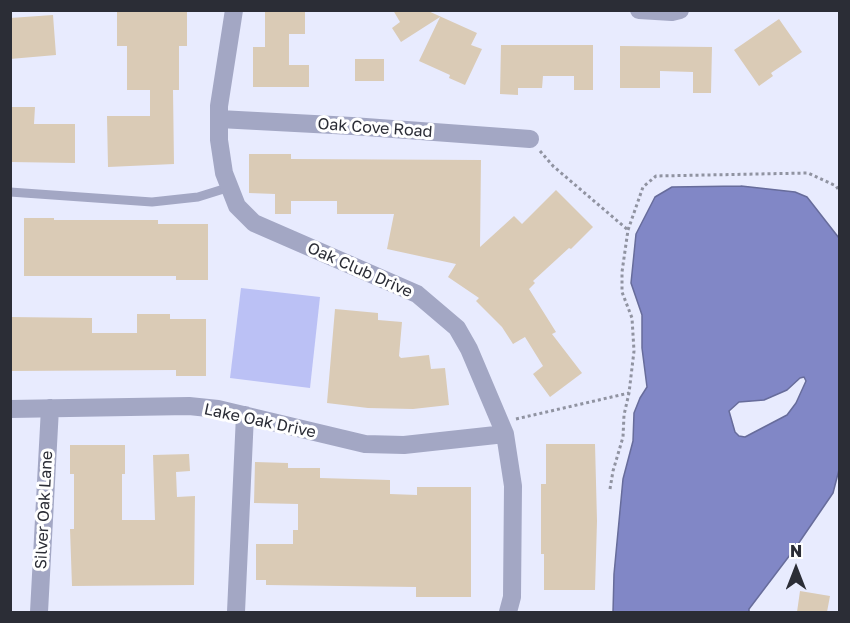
<!DOCTYPE html>
<html>
<head>
<meta charset="utf-8">
<style>
  body { margin:0 }
  #map { position:relative; width:850px; height:623px; overflow:hidden; background:#e8ebfe; font-family:"Golos Text",sans-serif }
  canvas { display:block }
  .frame { position:absolute; inset:0; border:12px solid #2b2d36; pointer-events:none }
  .north { position:absolute; left:766px; top:539px; width:60px; height:60px; -webkit-text-stroke:4px #fff; paint-order:stroke; rotate:0deg; font-size:16px; font-weight:700; line-height:24px; text-align:center; color:#2b2d36 }
  .north::after { content:''; display:block; margin:auto; width:21px; height:27px; background:#2b2d36; clip-path:polygon(50% 0,100% 100%,50% 72%,0 100%) }
</style>
</head>
<body>
<div id="map">
<canvas width="850" height="623"></canvas>
<div class="frame"></div>
<div class="north">N</div>
</div>
<script>
const ctx = document.querySelector('canvas').getContext('2d');
ctx.lineJoin = 'round';
function fillPath(path, color) {
  ctx.fillStyle = color;
  ctx.fill(path, 'evenodd');
}
function shape(rows) {
  const path = new Path2D();
  for (const r of rows) {
    path.moveTo(r[0], r[1]);
    for (let i = 2; i < r.length; i += 2) path.lineTo(r[i], r[i + 1]);
  }
  return path;
}
function stroke(path, color, width, dash) {
  ctx.strokeStyle = color;
  ctx.lineWidth = width;
  ctx.lineCap = dash ? 'butt' : 'round';
  ctx.setLineDash(dash || []);
  ctx.stroke(path);
}
function write(font, color, halo, rows, align = 'center') {
  ctx.font = font + ' "Golos Text",sans-serif';
  ctx.lineWidth = 6;
  ctx.setLineDash([]);
  ctx.textBaseline = 'middle';
  ctx.strokeStyle = halo;
  ctx.fillStyle = color;
  for (const [text, x, y, turn = 0] of rows) {
    ctx.save();
    ctx.translate(x, y);
    ctx.rotate((+turn || 0) * Math.PI / 180);
    ctx.textAlign = isNaN(turn) ? turn : align;
    if (halo) ctx.strokeText(text, 0, 0);
    ctx.fillText(text, 0, 0);
    ctx.restore();
  }
}
fillPath(shape([
  [241,288,320,297,310,388,230,378]
]), '#bbc1f5');
const water = shape([
  [741,186,795,192,807,197,839,238,840,466,833,493,796,547,749,609,749,612,613,612,614,574,623,479,633,441,634,413,640,398,647,387,642,348,642,315,631,283,636,234,655,197,672,187,741,186],
  [804,377,806,381,796,403,787,415,745,437,739,436,735,432,729,411,739,402,764,400,787,390,800,378,804,377]
]);
fillPath(water, '#8187c6');
stroke(water, '#676c9b', 1.5);
fillPath(shape([
  [117,10,187,10,187,46,179,46,179,90,173,90,174,164,108,167,107,116,150,116,150,90,127,90,127,46,117,46],
  [265,10,305,10,305,34,289,34,289,65,309,65,309,87,253,87,253,47,265,47],
  [393,10,426,10,477,33,471,45,482,49,465,85,449,78,450,75,419,61,440,17,401,42,392,28,400,22],
  [53,15,56,55,10,59,10,18],
  [779,19,802,52,771,73,773,76,759,86,734,50],
  [501,45,593,45,593,90,574,90,574,76,543,76,542,88,518,88,518,95,500,94],
  [620,46,712,47,711,93,693,93,693,72,660,71,660,88,620,88],
  [355,59,384,59,384,81,355,81],
  [10,107,35,107,34,124,75,124,75,163,10,162],
  [249,154,291,154,291,159,481,160,480,247,514,216,522,224,556,190,593,227,571,249,569,248,533,281,535,283,529,289,556,332,552,334,582,373,550,397,533,374,543,366,525,337,513,344,502,327,476,301,479,298,448,277,456,264,387,249,394,214,337,214,337,201,291,201,291,214,275,214,275,194,249,193],
  [24,218,54,218,54,220,158,220,158,224,208,224,208,280,176,280,176,276,24,276],
  [335,309,378,313,378,320,402,322,399,356,401,358,429,355,431,369,445,368,449,405,413,409,368,408,327,403],
  [137,314,170,314,170,319,206,319,206,376,176,376,176,370,10,371,10,317,92,318,92,333,137,333],
  [546,444,595,444,597,521,595,590,544,590,544,554,541,554,541,484,546,484],
  [70,445,125,445,125,474,122,474,122,520,155,520,153,455,189,454,190,471,176,472,177,497,195,496,194,585,72,586,70,529,74,529,74,474,70,474],
  [255,462,288,463,288,468,320,468,320,478,390,480,390,494,417,495,417,487,471,487,471,597,416,597,416,587,266,585,266,580,256,580,256,544,293,544,293,530,298,530,298,504,254,503],
  [800,591,830,596,827,612,797,612]
]), '#dacbb6');
stroke(shape([
  [540,151,553,166,628,230],
  [516,419,629,393],
  [610,489,613,471,623,437,624,415,629,393,634,351,632,318,622,292,622,272,628,230,643,187,656,176,808,173,836,186,840,192]
]), '#9093a1', 3, [3, 3]);
stroke(shape([
  [10,192,152,202,198,197,230,187]
]), '#a3a7c4', 9);
stroke(shape([
  [234,10,219,106,219,140,224,173,237,206,254,223,417,294,457,328,469,349,505,434,513,486,512,597,508,612],
  [639,10,672,12,680,10],
  [219,119,352,126,530,139],
  [10,409,189,406,218,409,365,444,404,445,505,434],
  [39,612,50,408],
  [236,612,245,415]
]), '#a3a7c4', 18);
write('16px', '#2b2d36', '#fff', [
  ["Oak Cove Road",375,128,4],
  ["Oak Club Drive",360,270,24],
  ["Lake Oak Drive",260,421,12],
  ["Silver Oak Lane",44,510,-87]
]);
</script>
</body>
</html>
